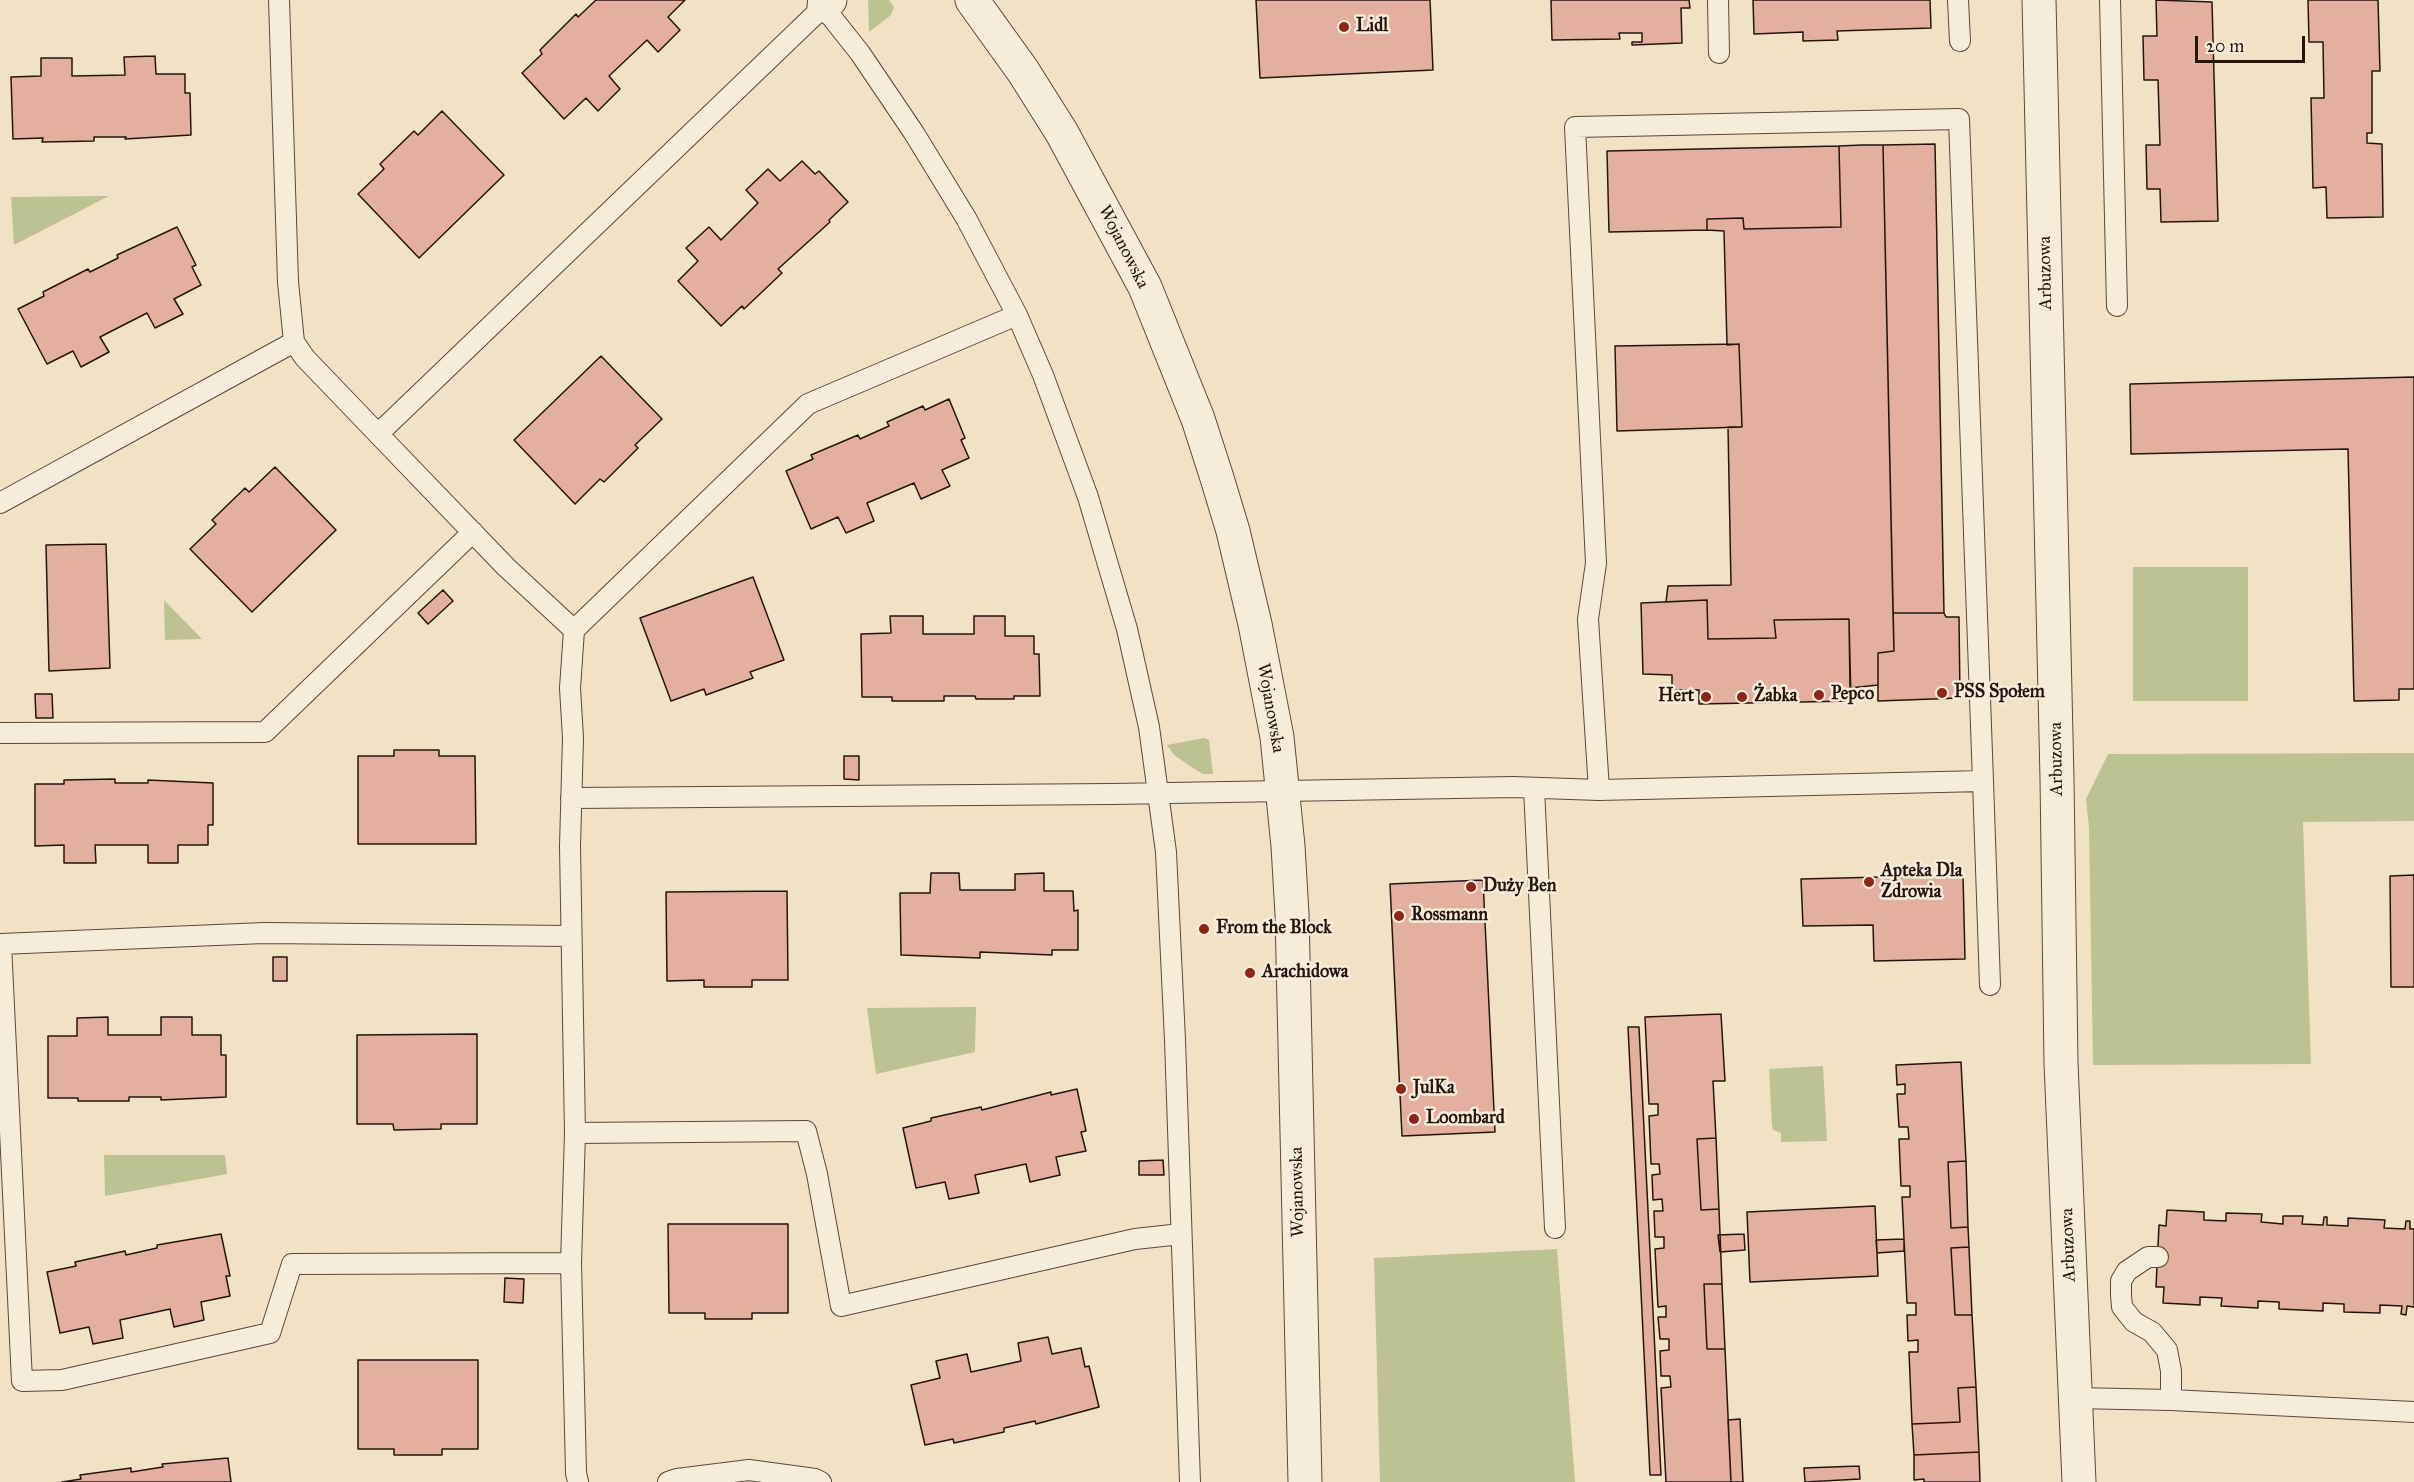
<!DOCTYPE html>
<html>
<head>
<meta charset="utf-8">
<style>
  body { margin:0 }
  #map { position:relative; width:2414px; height:1482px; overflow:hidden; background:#f1e2c6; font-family:"IM FELL Great Primer",serif }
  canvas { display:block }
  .scale { position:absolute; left:2195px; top:36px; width:110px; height:27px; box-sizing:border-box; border:3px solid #27140e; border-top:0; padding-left:8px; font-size:18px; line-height:21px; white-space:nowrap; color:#27140e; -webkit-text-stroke:4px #f6ecda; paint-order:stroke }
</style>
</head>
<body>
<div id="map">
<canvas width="2414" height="1482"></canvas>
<div class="scale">20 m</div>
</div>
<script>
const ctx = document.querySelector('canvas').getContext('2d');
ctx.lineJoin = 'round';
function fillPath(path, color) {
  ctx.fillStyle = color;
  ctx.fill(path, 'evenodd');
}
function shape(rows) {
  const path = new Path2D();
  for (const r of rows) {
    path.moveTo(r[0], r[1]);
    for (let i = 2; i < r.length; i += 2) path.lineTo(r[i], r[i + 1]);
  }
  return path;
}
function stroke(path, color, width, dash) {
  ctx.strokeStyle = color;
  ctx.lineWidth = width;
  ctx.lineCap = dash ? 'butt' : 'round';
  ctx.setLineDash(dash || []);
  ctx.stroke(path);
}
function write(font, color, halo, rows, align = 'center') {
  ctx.font = font + ' "IM FELL Great Primer",serif';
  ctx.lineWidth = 5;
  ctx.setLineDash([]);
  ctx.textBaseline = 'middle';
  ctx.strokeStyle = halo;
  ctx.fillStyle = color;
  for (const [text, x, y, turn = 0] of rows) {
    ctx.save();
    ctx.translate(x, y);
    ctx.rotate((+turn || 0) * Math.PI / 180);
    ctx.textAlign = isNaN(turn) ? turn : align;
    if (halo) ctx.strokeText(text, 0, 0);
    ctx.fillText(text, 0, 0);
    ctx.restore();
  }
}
fillPath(shape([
  [868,0,889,0,894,7,891,15,869,32],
  [99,196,109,196,14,245,11,197],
  [2133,567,2248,567,2248,701,2133,701],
  [164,600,202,639,165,640],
  [1204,738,1209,740,1213,774,1203,774,1193,768,1174,755,1167,745],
  [2414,753,2414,821,2303,822,2311,1064,2093,1065,2089,828,2086,799,2108,754],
  [976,1007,975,1052,876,1074,867,1008],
  [1823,1066,1827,1141,1781,1142,1781,1133,1773,1130,1772,1126,1769,1069],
  [104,1155,225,1155,227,1174,105,1196],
  [1557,1249,1575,1482,1380,1482,1374,1258]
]), '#bdc293');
const building = shape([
  [596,0,685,0,668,17,680,30,658,52,647,40,609,76,620,89,598,111,586,98,564,119,522,73,542,54,540,50,576,14,578,17,596,0],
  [1256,0,1430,0,1433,70,1260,78,1256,0],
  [1551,0,1689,0,1690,8,1681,8,1682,43,1632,45,1632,42,1642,42,1642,33,1619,33,1620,39,1552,40,1551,0],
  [1753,0,1930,0,1931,28,1837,31,1838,40,1803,41,1803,32,1754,34,1753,0],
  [2156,0,2212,2,2218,221,2161,222,2160,189,2147,189,2146,145,2160,145,2158,80,2144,80,2143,36,2157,36,2156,0],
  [2308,0,2378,0,2380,71,2372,71,2372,133,2367,133,2367,143,2382,144,2383,217,2327,218,2326,187,2313,188,2311,98,2324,98,2323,42,2309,42,2308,0],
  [155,56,156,74,185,74,185,93,190,93,191,135,125,139,126,137,94,137,94,141,42,142,43,138,13,139,11,77,41,76,41,58,72,58,72,76,125,75,124,57,155,56],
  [442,111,504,175,419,258,358,194,384,169,380,164,414,131,418,135,442,111],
  [1935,144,1944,613,1893,613,1883,145,1935,144],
  [1862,145,1883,145,1894,651,1878,653,1878,685,1850,688,1849,619,1774,620,1776,638,1708,639,1707,600,1666,602,1668,586,1731,585,1728,427,1742,427,1739,344,1727,345,1724,231,1707,230,1707,219,1743,218,1744,229,1841,227,1839,146,1862,145],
  [1839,146,1841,227,1744,229,1743,218,1707,219,1707,230,1609,232,1607,151,1839,146],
  [802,161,815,174,819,171,848,202,829,220,830,222,778,269,782,273,744,309,742,306,721,326,678,281,698,261,686,248,709,227,721,240,758,203,746,190,768,169,780,181,802,161],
  [177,227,196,265,192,267,201,285,174,299,183,314,155,328,147,313,100,337,109,352,81,367,73,351,47,364,18,309,44,296,43,292,88,269,90,272,118,258,117,255,177,227],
  [1739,344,1742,427,1617,431,1615,346,1739,344],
  [601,356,662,419,635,445,638,448,604,482,600,479,575,504,514,440,601,356],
  [2414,377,2414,689,2399,689,2399,700,2354,701,2348,449,2131,454,2130,384,2414,377],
  [949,399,965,438,961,440,969,458,942,470,950,486,921,499,914,483,867,503,874,521,846,533,838,517,811,529,786,471,813,459,811,455,858,435,860,439,889,426,887,422,923,406,925,410,949,399],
  [275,467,336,530,252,612,190,549,216,524,212,520,241,492,245,488,249,492,275,467],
  [106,544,110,668,49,671,46,545,106,544],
  [753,577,784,660,750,672,753,678,706,695,704,689,671,701,640,618,753,577],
  [443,590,453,601,428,624,418,613,443,590],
  [1707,600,1708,639,1776,638,1774,620,1849,619,1851,701,1699,704,1699,690,1672,690,1672,675,1643,674,1641,603,1707,600],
  [1893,613,1944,613,1946,617,1959,617,1960,698,1878,701,1878,653,1894,651,1893,613],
  [890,616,923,616,923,634,974,634,974,616,1005,616,1005,636,1034,636,1034,654,1039,654,1040,696,1014,696,1014,699,976,699,975,696,944,696,944,701,892,701,892,697,862,697,861,634,891,633,890,616],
  [35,694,52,694,53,718,36,718,35,694],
  [394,750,439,750,439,756,475,756,476,844,358,844,358,756,394,756,394,750],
  [844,756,859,756,859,780,844,779,844,756],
  [115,779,115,783,148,783,148,780,213,783,213,825,208,825,208,845,178,845,178,863,148,863,148,845,95,845,96,863,64,863,64,845,35,846,35,784,64,784,64,780,115,779],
  [931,873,959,873,960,890,1015,890,1015,874,1044,873,1044,891,1073,891,1074,911,1078,910,1078,950,1052,950,1052,955,980,952,980,958,901,955,900,893,930,893,931,873],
  [1963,875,1965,959,1874,961,1873,925,1803,926,1801,879,1963,875],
  [2414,875,2414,987,2391,987,2390,876,2414,875],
  [1483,880,1495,1132,1402,1136,1390,884,1483,880],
  [787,891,788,980,752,980,752,987,704,987,704,980,667,981,666,892,787,891],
  [273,957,287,957,287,981,273,981,273,957],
  [1721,1014,1725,1081,1713,1081,1716,1138,1697,1139,1701,1210,1719,1209,1722,1284,1704,1284,1707,1349,1725,1349,1731,1482,1666,1482,1661,1388,1671,1387,1670,1376,1661,1376,1660,1351,1669,1350,1669,1339,1660,1339,1658,1317,1666,1317,1666,1306,1658,1307,1655,1249,1664,1248,1664,1237,1655,1237,1654,1211,1663,1211,1662,1199,1653,1200,1652,1175,1660,1174,1659,1164,1651,1164,1649,1116,1658,1115,1658,1104,1649,1104,1645,1017,1721,1014],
  [108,1017,108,1035,161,1035,161,1017,192,1017,192,1035,221,1035,221,1055,226,1055,226,1097,161,1100,161,1097,129,1097,129,1101,78,1101,78,1098,48,1098,48,1036,77,1036,77,1018,108,1017],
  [1628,1027,1639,1027,1661,1475,1650,1475,1628,1027],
  [477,1034,477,1124,441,1124,441,1129,394,1130,393,1124,357,1124,357,1035,477,1034],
  [1961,1062,1966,1161,1948,1162,1951,1228,1968,1227,1969,1247,1951,1248,1955,1315,1972,1315,1976,1387,1958,1388,1960,1422,1912,1424,1909,1352,1918,1352,1918,1340,1908,1341,1907,1315,1916,1315,1916,1303,1907,1303,1902,1197,1910,1197,1910,1186,1901,1186,1899,1139,1909,1139,1908,1127,1899,1127,1897,1094,1905,1094,1905,1084,1897,1085,1896,1065,1961,1062],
  [1077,1089,1086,1131,1081,1132,1086,1151,1056,1157,1060,1175,1030,1182,1026,1164,975,1175,979,1193,949,1199,945,1182,916,1188,903,1128,931,1121,931,1118,981,1107,982,1110,1051,1092,1051,1095,1077,1089],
  [1716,1138,1719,1209,1701,1210,1697,1139,1716,1138],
  [1163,1160,1164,1175,1139,1175,1139,1161,1163,1160],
  [1966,1161,1968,1227,1951,1228,1948,1162,1966,1161],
  [1875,1206,1878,1276,1750,1282,1747,1212,1875,1206],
  [2167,1210,2204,1212,2204,1220,2226,1221,2226,1213,2262,1214,2261,1222,2283,1224,2283,1216,2303,1216,2302,1224,2323,1225,2324,1217,2327,1217,2327,1225,2348,1226,2348,1218,2385,1220,2384,1228,2405,1229,2406,1221,2410,1221,2410,1229,2414,1229,2414,1307,2407,1306,2406,1315,2401,1314,2402,1306,2380,1305,2380,1313,2344,1312,2344,1304,2323,1303,2323,1311,2279,1309,2279,1302,2258,1301,2258,1308,2221,1306,2222,1298,2200,1297,2200,1305,2163,1303,2164,1287,2156,1287,2159,1225,2166,1226,2167,1210],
  [668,1224,788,1224,788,1313,752,1313,752,1319,705,1319,705,1313,669,1313,668,1224],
  [221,1234,230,1276,226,1276,230,1296,201,1302,204,1320,174,1327,170,1309,120,1320,123,1338,93,1344,89,1327,60,1333,47,1272,76,1266,75,1262,125,1251,126,1255,157,1248,157,1245,221,1234],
  [1744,1234,1745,1250,1720,1252,1718,1235,1744,1234],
  [1904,1239,1904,1251,1877,1253,1876,1240,1904,1239],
  [1969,1247,1972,1315,1955,1315,1951,1248,1969,1247],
  [505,1278,524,1279,523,1303,504,1302,505,1278],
  [1704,1284,1722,1284,1725,1349,1707,1349,1704,1284],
  [1048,1337,1052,1354,1081,1348,1085,1367,1089,1366,1099,1407,1036,1424,1035,1421,1004,1428,1004,1432,954,1443,953,1439,925,1445,911,1385,940,1378,936,1361,967,1354,971,1372,1021,1361,1018,1343,1048,1337],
  [358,1360,478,1360,478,1449,442,1449,442,1455,394,1455,394,1449,358,1449,358,1360],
  [1976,1387,1979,1452,1914,1455,1912,1424,1960,1422,1958,1388,1976,1387],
  [1740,1419,1743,1482,1731,1482,1728,1420,1740,1419],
  [1979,1452,1980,1482,1924,1482,1924,1479,1914,1480,1914,1455,1979,1452],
  [228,1458,231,1482,62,1482,81,1479,80,1475,131,1468,131,1472,163,1467,162,1464,228,1458],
  [1859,1466,1860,1479,1805,1482,1804,1468,1859,1466]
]);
fillPath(building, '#e3af9f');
stroke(building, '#27140e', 1.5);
const lane = shape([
  [279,0,288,282,294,342,305,358,378,434,506,567,574,630,570,688,573,738,570,846,575,1133,571,1263,576,1473,578,1482],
  [818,0,860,53,914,133,966,218,1017,315,1043,375,1088,497,1127,629,1149,727,1166,852,1175,1040,1190,1482],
  [1718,0,1719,53],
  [1958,0,1960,41],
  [2110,0,2117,306],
  [378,434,824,6],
  [0,503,294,342],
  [574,630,808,404,1017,315],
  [0,733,265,732,473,532],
  [1983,781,1990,985],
  [1534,788,1555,1228],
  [571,798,1112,794,1513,787,1599,790,1983,781,1959,119,1575,127,1596,563,1588,619,1599,790],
  [575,1133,806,1131,817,1174,841,1306,1135,1239,1181,1234],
  [2158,1257,2148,1257,2127,1271,2121,1281,2121,1295,2122,1307,2134,1322,2152,1332,2167,1350,2171,1371,2171,1400],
  [571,1263,292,1264,270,1333,62,1380,22,1381,1,944,264,933,571,936],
  [2075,1398,2171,1400,2414,1412],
  [668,1482,677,1479,749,1470,815,1479,821,1482]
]);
const street = shape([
  [972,0,1023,71,1062,133,1145,287,1198,419,1217,478,1233,531,1255,624,1277,737,1288,846,1292,914,1305,1482],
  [2039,0,2057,779,2061,1063,2079,1482],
  [824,6,830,0]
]);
stroke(lane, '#5a483c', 22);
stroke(street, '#5a483c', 35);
stroke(lane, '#f6ecda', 20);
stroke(street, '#f6ecda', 33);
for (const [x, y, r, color] of [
  [1344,27,6,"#8f2418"],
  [1942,693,6,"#8f2418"],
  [1819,695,6,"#8f2418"],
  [1706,697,6,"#8f2418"],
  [1742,697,6,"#8f2418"],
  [1869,882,6,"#8f2418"],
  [1471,887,6,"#8f2418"],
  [1399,916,6,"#8f2418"],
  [1204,929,6,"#8f2418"],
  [1250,973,6,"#8f2418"],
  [1401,1089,6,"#8f2418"],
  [1414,1119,6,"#8f2418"]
]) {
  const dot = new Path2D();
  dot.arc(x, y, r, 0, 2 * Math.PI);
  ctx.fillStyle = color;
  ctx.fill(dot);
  stroke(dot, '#f6ecda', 2);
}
write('bold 18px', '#27140e', '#f6ecda', [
  ["Lidl",1356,27],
  ["PSS Społem",1954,693],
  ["Pepco",1831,695],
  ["Hert",1694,697,"right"],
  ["Żabka",1754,697],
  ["Apteka Dla",1881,872],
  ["Zdrowia",1881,893],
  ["Duży Ben",1483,887],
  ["Rossmann",1411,916],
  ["From the Block",1216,929],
  ["Arachidowa",1262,973],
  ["JulKa",1413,1089],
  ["Loombard",1426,1119]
], 'left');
write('18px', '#27140e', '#f6ecda', [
  ["Wojanowska",1123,247,63],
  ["Arbuzowa",2046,273,-91],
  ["Wojanowska",1270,708,80],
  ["Arbuzowa",2057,759,-91],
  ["Wojanowska",1298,1192,-91],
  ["Arbuzowa",2069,1245,-92]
]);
</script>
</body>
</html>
